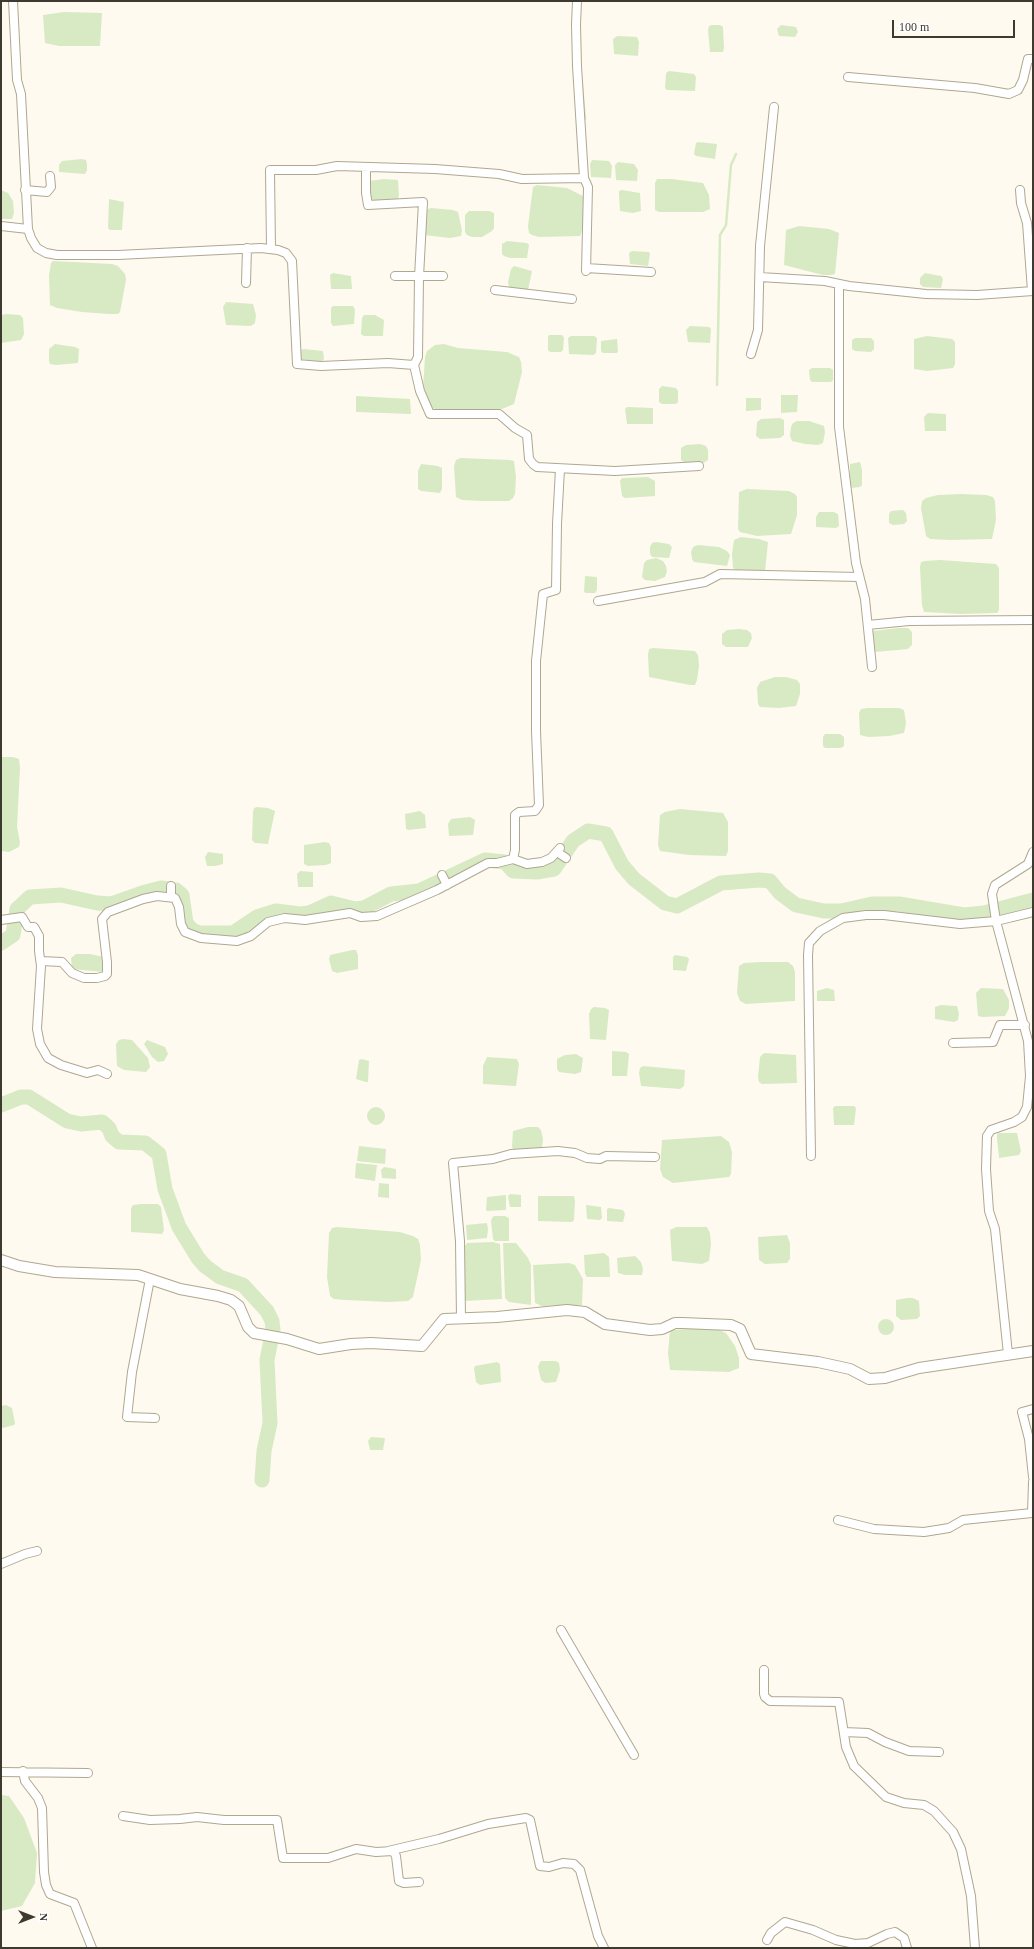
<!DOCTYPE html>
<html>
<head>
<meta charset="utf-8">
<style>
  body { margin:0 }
  #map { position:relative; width:1034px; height:1949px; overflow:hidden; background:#fefaf0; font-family:Georgia,serif }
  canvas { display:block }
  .frame { position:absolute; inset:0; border:2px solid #3e3a30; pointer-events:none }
  .north { position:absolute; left:12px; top:1897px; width:40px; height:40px; -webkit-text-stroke:3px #fff; paint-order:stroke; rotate:90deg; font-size:11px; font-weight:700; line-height:16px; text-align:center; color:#3e3a30 }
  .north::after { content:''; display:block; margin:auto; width:14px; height:18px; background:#3e3a30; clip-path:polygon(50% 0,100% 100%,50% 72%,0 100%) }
  .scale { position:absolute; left:892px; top:20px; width:123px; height:18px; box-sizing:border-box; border:2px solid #3e3a30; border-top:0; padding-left:5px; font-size:12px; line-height:14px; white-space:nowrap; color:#3e3a30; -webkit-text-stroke:3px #fff; paint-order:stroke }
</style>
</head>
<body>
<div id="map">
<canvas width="1034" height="1949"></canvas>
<div class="frame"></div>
<div class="north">N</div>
<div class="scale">100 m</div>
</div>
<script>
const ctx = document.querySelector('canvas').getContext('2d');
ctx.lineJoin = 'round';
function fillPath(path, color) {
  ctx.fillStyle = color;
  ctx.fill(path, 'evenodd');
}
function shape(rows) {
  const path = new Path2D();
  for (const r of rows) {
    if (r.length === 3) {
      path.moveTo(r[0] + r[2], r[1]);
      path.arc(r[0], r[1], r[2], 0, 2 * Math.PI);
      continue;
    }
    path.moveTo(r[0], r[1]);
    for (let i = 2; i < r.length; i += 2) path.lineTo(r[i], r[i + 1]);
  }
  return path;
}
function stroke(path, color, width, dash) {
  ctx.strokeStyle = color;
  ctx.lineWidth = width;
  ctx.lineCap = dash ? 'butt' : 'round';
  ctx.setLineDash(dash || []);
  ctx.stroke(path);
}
fillPath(shape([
  [64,12,102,13,100,46,59,46,45,43,43,15],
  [712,25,720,25,723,27,724,48,723,52,710,52,708,30,709,26],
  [781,25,796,27,798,32,795,37,779,36,777,29],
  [617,36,637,37,639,42,638,56,614,54,613,39],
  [669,71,694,74,696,77,695,91,667,90,665,88,666,73],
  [698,142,717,144,715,159,696,156,694,154,696,143],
  [82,159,86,160,87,165,87,170,85,174,59,172,59,165,62,161],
  [592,160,609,161,612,166,611,178,591,177,590,164],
  [618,162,634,164,638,170,637,181,616,180,615,165],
  [384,179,398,180,399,196,397,200,377,201,370,199,369,181],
  [657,179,672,179,703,183,709,195,710,209,703,212,659,212,655,210,655,183],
  [537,185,567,188,583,196,584,218,581,234,580,236,539,237,532,235,529,233,528,226,533,187],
  [1,190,8,193,13,201,14,213,12,219,1,219],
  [622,190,640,193,641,211,633,213,620,211,619,196,619,191],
  [109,199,124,202,122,230,110,230,108,228],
  [431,208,453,210,458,212,462,230,461,236,450,238,424,235,424,215,428,209],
  [469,211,489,211,494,213,494,228,492,231,482,237,472,237,467,235,465,232,465,215],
  [799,226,829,229,839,233,835,274,831,275,823,275,784,265,786,230],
  [507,241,527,243,529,245,527,258,510,258,504,256,502,254,502,244],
  [632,251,649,252,650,254,648,266,630,264,629,253],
  [53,261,112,264,118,266,125,274,126,280,120,312,118,314,109,314,82,312,57,308,50,305,49,275,51,263],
  [514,266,532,271,528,290,509,288,508,282,511,269],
  [333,273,351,276,352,289,331,289,330,275],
  [925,273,941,276,943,279,941,288,923,287,920,284,920,278],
  [226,302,253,304,256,315,255,323,251,326,226,325,223,307],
  [333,306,353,306,355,310,354,324,333,326,331,323,331,308],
  [7,314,20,315,23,318,24,334,21,340,1,343,1,315],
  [364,315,375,315,384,320,383,336,364,336,361,334,362,318],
  [690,326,709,327,711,329,710,343,688,342,686,330],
  [549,335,562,335,564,338,563,350,561,352,550,352,548,350,548,337],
  [571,336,594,336,597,338,596,353,593,355,569,354,568,338],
  [927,336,952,339,955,342,955,364,953,368,927,371,914,369,914,339],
  [855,338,871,338,874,341,874,349,871,352,855,351,852,349,852,340],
  [617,339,618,351,617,353,603,353,601,351,601,341],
  [55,344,75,347,79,349,78,363,56,365,50,364,49,361,49,349],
  [444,344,458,348,507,352,519,357,521,362,522,372,514,404,502,409,435,409,429,406,425,400,423,388,425,357,427,351,435,345],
  [304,349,323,351,324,359,321,362,301,359,301,350],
  [812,368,830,368,833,370,833,380,831,382,812,382,810,380,809,370],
  [662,386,676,388,678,391,678,402,676,404,662,404,659,402,659,389],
  [781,395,798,395,797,412,781,413],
  [356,396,410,399,411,414,356,412],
  [746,398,761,398,761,410,746,411],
  [627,407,653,408,653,424,627,424,625,409],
  [928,413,946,414,946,431,925,431,924,417],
  [780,418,784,420,784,435,780,438,760,439,756,436,757,422,761,419],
  [797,421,809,421,824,426,825,432,823,443,818,445,805,444,792,441,790,436,791,427,793,423],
  [700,444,706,446,708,450,708,460,702,464,684,462,681,460,681,448,686,445],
  [461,458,510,460,514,461,516,477,515,494,513,498,509,501,481,501,462,500,456,497,454,466,456,460],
  [860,462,862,470,862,485,860,487,852,488,850,482,850,464],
  [421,464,438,466,442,468,442,489,440,493,421,491,418,489,418,471],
  [648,477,655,481,655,496,625,498,622,496,620,481,622,478],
  [747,489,789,491,795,494,797,497,797,515,791,534,757,536,740,532,738,529,739,492],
  [961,494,986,495,993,497,995,501,996,520,992,539,950,540,930,539,926,536,921,508,922,501,926,498,938,495],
  [903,510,906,513,907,521,904,524,893,525,889,523,889,514,891,511],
  [819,512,834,512,838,514,839,526,836,528,816,527,816,517],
  [741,537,759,539,768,542,765,572,738,572,733,568,732,554,734,540],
  [656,542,669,544,672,547,669,558,652,557,650,554,650,547,652,543],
  [698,545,719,547,727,551,730,555,727,566,694,562,692,559,691,552,693,547],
  [656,558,663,561,666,566,667,571,665,577,655,581,645,580,642,577,644,563,647,560],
  [940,560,996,564,999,568,999,610,997,613,961,614,924,612,922,605,920,567,921,562,925,561],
  [585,576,597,577,597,590,595,593,586,593,584,592],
  [898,628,908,628,912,632,912,645,908,649,875,652,873,648,873,631],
  [739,629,747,630,751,633,752,638,748,647,726,647,722,644,722,634,727,630],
  [653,648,695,651,698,655,699,666,697,680,695,685,690,685,649,677,648,655,649,649],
  [775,677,786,677,797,680,800,684,800,694,796,706,779,708,760,707,758,704,757,688,760,682],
  [868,708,899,708,904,710,906,723,904,733,889,736,868,737,860,735,859,713,861,709],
  [825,734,840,734,844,737,844,746,841,748,825,748,823,746,823,737],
  [1,757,13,757,19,759,20,768,17,827,20,842,19,847,9,852,1,851],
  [257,807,268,808,275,811,268,844,255,843,252,840,253,812,254,808],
  [680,809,723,813,728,822,728,851,726,856,689,855,660,851,658,845,660,815,665,812],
  [420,811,425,815,426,828,408,830,406,829,405,814],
  [470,817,475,820,473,835,449,836,448,824,451,819],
  [325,842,329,843,331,847,331,863,326,865,308,866,304,864,304,845],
  [208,852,223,854,223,864,215,866,207,866,205,857],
  [300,871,313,872,313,887,298,887,297,874],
  [352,950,356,950,358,955,358,969,337,973,332,971,329,959,330,955],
  [76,954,90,954,104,957,103,972,72,969,71,958],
  [675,955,687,957,689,959,686,971,673,970,673,957],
  [762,962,788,962,793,966,795,972,795,1001,746,1004,740,1001,737,993,739,966,744,963],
  [827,988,834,990,835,1001,817,1001,817,991],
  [981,988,1003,989,1009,1000,1009,1008,1005,1016,982,1017,978,1016,976,993],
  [941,1005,957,1006,959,1014,958,1020,954,1022,935,1019,935,1007],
  [594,1007,605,1008,609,1010,606,1040,590,1039,589,1014,591,1009],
  [123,1039,132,1040,148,1058,150,1067,146,1072,124,1070,117,1066,116,1044,119,1040],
  [147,1040,165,1047,168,1054,164,1061,158,1062,152,1057,144,1044],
  [612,1051,626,1052,629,1054,627,1076,612,1076],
  [764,1053,796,1055,797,1083,762,1084,759,1082,758,1077,760,1057],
  [576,1054,583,1058,581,1072,575,1074,559,1072,557,1069,557,1059,565,1055],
  [487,1057,517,1059,519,1064,516,1086,483,1084,483,1066],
  [362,1059,369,1061,368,1082,366,1082,356,1079,359,1060],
  [643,1066,685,1070,684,1086,680,1089,641,1086,639,1073,640,1068],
  [835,1106,854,1106,856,1108,854,1125,834,1125,833,1108],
  [376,1116,9],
  [528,1127,538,1127,541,1130,543,1139,542,1148,513,1150,512,1146,513,1131],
  [999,1133,1017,1133,1021,1151,1019,1155,999,1158,997,1138,997,1134],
  [721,1136,729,1142,732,1152,731,1174,729,1177,673,1183,663,1177,660,1169,662,1140],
  [359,1146,386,1149,385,1164,357,1161],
  [356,1163,377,1165,375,1181,355,1178],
  [384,1167,396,1169,396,1179,382,1178,381,1170],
  [379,1183,389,1184,389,1198,378,1197],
  [510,1194,521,1195,521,1207,510,1207,508,1196],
  [506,1195,506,1210,487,1211,486,1210,487,1197],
  [538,1196,574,1196,575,1201,574,1220,572,1222,538,1221],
  [141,1204,158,1204,161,1207,164,1230,162,1234,131,1232,131,1208,133,1205],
  [586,1205,601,1207,602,1218,600,1220,587,1219],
  [609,1208,623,1210,625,1214,623,1222,607,1221,607,1209],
  [494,1216,505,1216,509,1218,509,1241,495,1241,493,1239,491,1221,492,1218],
  [487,1223,488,1229,487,1238,467,1240,466,1225],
  [337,1227,400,1232,413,1236,418,1239,420,1245,421,1260,413,1297,408,1301,389,1302,346,1300,334,1299,330,1296,327,1277,329,1233,332,1228],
  [676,1227,707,1227,710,1233,711,1245,709,1261,702,1264,672,1261,670,1230],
  [787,1235,790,1243,790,1259,787,1263,765,1264,759,1260,758,1237],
  [493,1242,500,1244,502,1299,464,1301,463,1249,467,1243],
  [503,1243,516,1243,528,1258,531,1265,531,1305,509,1302,505,1298],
  [604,1253,609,1257,610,1277,587,1277,585,1274,584,1255],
  [635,1256,641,1262,643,1269,642,1275,625,1275,618,1273,617,1258],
  [569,1263,575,1265,583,1279,582,1305,542,1306,535,1303,533,1265],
  [907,1298,913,1298,919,1301,920,1316,917,1319,901,1320,896,1316,896,1300],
  [886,1327,8],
  [705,1328,717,1329,726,1333,735,1346,739,1358,739,1368,729,1372,670,1370,668,1353,670,1330],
  [542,1361,556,1361,559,1363,560,1370,556,1382,545,1383,541,1380,538,1367,540,1362],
  [497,1362,500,1364,501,1382,480,1385,476,1382,474,1368,475,1366],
  [6,1405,12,1408,15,1423,14,1425,3,1428,1,1427,1,1406],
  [371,1437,385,1438,383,1450,370,1450,368,1441],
  [1,1795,9,1796,24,1818,37,1853,35,1883,22,1906,1,1911]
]), '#d8eac4');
stroke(shape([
  [581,75,585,119],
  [717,385,720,235,726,225,731,165,736,154]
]), '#d8eac4', 2.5);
stroke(shape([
  [1,943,13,935,17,909,30,897,61,895,97,903,111,904,142,893,161,888,176,890,182,895,186,923,192,930,199,933,233,933,257,917,276,911,300,914,309,913,331,903,355,909,364,908,391,894,419,891,485,860,505,862,513,871,537,872,554,869,573,841,588,831,606,834,622,865,634,879,665,903,677,906,721,883,759,880,770,881,780,893,796,905,824,911,841,911,872,904,899,904,964,915,984,913,1033,900],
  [1,1105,21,1097,29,1097,67,1121,81,1124,102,1122,109,1128,112,1136,119,1142,145,1143,159,1154,165,1189,179,1227,198,1258,205,1266,220,1277,243,1285,267,1311,272,1321,273,1330,267,1360,270,1423,264,1451,262,1480]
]), '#d8eac4', 15);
const minor = shape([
  [13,1,17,80,21,94,28,229,31,238,37,248,46,253,57,255,118,255,261,248,278,250,286,253,292,261,297,364,321,366,388,363,414,365,420,391,430,414,499,414,515,428,527,435,529,459,533,464,537,467,615,471,699,466],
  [577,1,576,25,577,66,584,178,588,187,586,271],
  [848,77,975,88,1009,94,1018,90,1023,80,1028,59,1033,59],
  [366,168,366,193,368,205,423,202,419,277,418,357,414,365],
  [25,190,47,192,51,187,50,176],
  [1020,190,1021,203,1027,223,1032,291],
  [1,226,28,229],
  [271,249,270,170,316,170,337,166,435,169,499,174,522,179,584,178],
  [586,268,651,272],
  [395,276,443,276],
  [760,277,825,281,849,286,926,294,977,295,1033,291],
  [246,283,247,248],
  [839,284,839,427,856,563,865,599,872,667],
  [495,290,572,299],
  [751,354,758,330,760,246,774,107],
  [598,601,705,582,720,574,859,577],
  [868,625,909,621,1033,620],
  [557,852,566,858],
  [513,859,515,850,515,815,519,812,535,811,539,805,536,731,536,661,543,594,556,590,557,524,560,469],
  [442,875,447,885],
  [171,886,171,897],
  [1,920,22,917,28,927,34,927,39,936,39,951,41,966,37,1029,40,1044,48,1058,61,1065,87,1073,98,1070,107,1074],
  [41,961,62,962,72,973,84,978,97,978,105,976,107,974,107,962,102,919,108,912,143,899,157,896,175,898,179,907,181,924,185,932,201,938,237,941,251,936,268,922,285,918,305,920,350,913,361,917,377,916,437,890,488,863,497,863,513,859,527,864,542,862,551,858,560,848],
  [953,1043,993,1042,1000,1025,1025,1025],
  [811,1156,808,955,809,943,820,931,843,918,866,915,884,915,960,924,996,921,1033,912],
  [150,1279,132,1372,127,1417,155,1418],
  [461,1319,460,1241,453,1163,493,1159,511,1154,558,1151,575,1153,587,1158,600,1159,606,1156,655,1157],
  [1008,1354,995,1229,989,1211,986,1169,987,1136,991,1130,1014,1122,1022,1117,1027,1107,1030,1076,1028,1041,996,921,992,894,995,885,1028,864,1033,852],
  [1033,1409,1022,1412,1029,1439,1033,1477],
  [838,1520,874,1529,924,1532,949,1528,963,1520,1032,1513,1033,1482],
  [1,1564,25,1554,37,1551],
  [561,1630,634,1755],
  [764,1670,764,1694,765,1697,770,1701,839,1702,846,1747,854,1766,886,1797,904,1803,924,1805,934,1811,953,1832,961,1849,971,1896,975,1948],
  [844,1732,868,1733,885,1742,909,1751,939,1752],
  [23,1771,25,1781,38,1798,42,1808,44,1872,46,1885,50,1894,74,1903,92,1948],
  [1,1772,88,1773],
  [123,1816,150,1820,180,1819,197,1817,224,1820,277,1820,283,1858,328,1858,356,1849,376,1852,393,1851,396,1856,399,1881,404,1883,419,1882],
  [388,1851,439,1839,488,1824,526,1818,530,1820,540,1866,549,1867,563,1863,574,1864,580,1870,598,1936,604,1948],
  [767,1940,771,1933,785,1922,813,1930,836,1940,855,1944,868,1943,887,1934,895,1932,904,1938,907,1948]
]);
const tertiary = shape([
  [1,1260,19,1266,55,1272,138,1275,180,1289,218,1296,231,1300,239,1306,248,1327,254,1333,287,1339,319,1349,351,1344,371,1343,422,1346,444,1319,497,1317,567,1310,585,1312,605,1324,650,1330,662,1329,675,1323,682,1323,731,1325,740,1329,751,1354,818,1362,850,1369,869,1379,885,1378,919,1368,1033,1351]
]);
stroke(minor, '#b0a78f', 10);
stroke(tertiary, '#b0a78f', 12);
stroke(minor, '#fff', 8);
stroke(tertiary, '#fff', 10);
</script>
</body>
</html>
